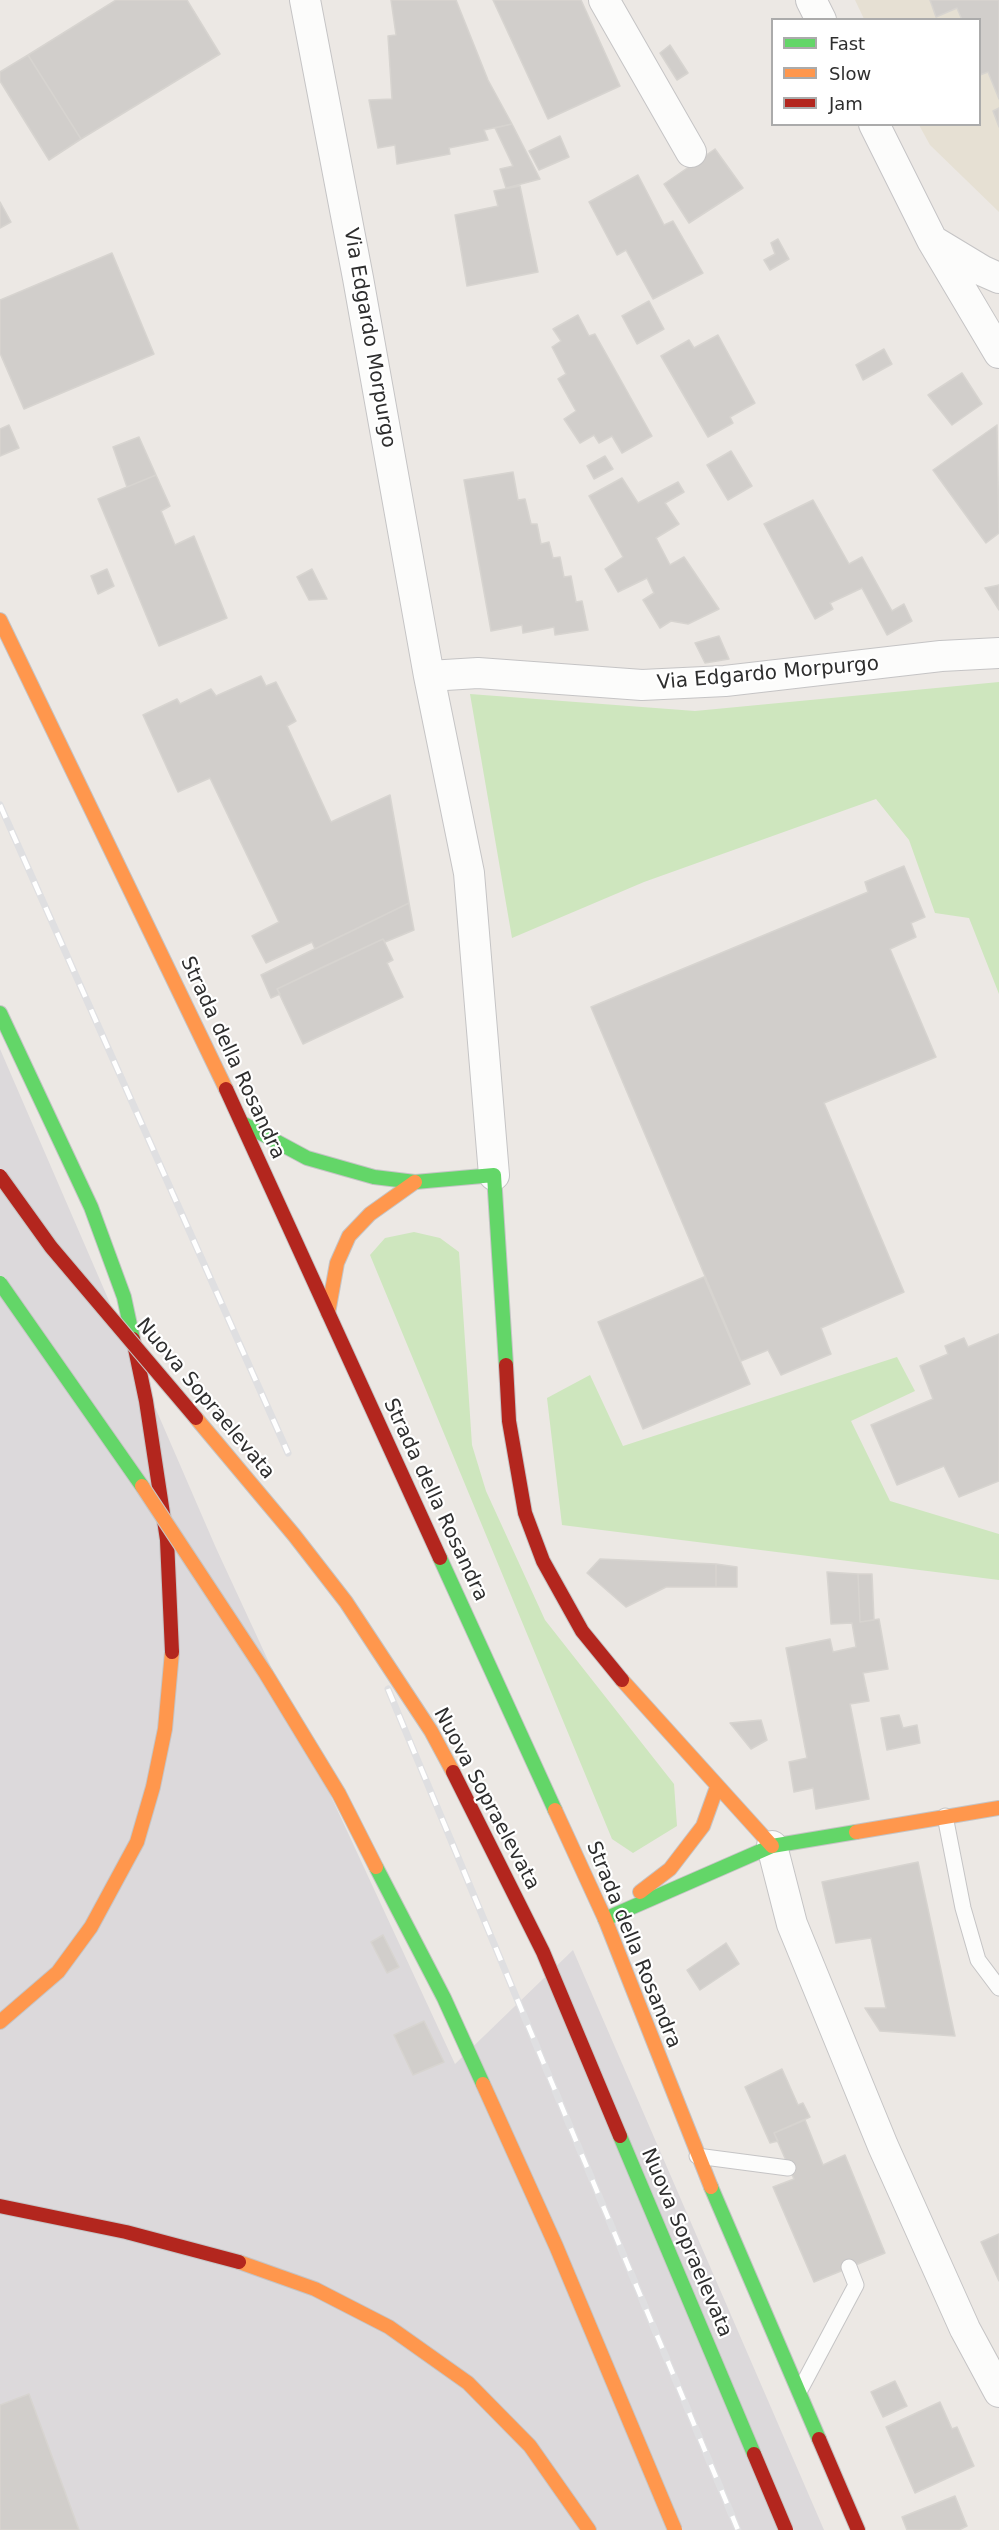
<!DOCTYPE html>
<html>
<head>
<meta charset="utf-8">
<style>
  body { margin:0 }
  #map { position:relative; width:999px; height:2530px; overflow:hidden; background:#ece8e4; font-family:"DejaVu Sans",sans-serif }
  canvas { display:block }
  .legend { position:absolute; left:771px; top:18px; width:210px; height:108px; box-sizing:border-box; background:#fff; border:2px solid #ababab; margin:0; padding:8px 10px; list-style:none; font-size:18px; color:#2e2e2e }
  .legend li { display:flex; align-items:center; gap:12px; height:30px }
  .legend b { width:30px; border:2px solid #ababab }
</style>
</head>
<body>
<div id="map">
<canvas width="999" height="2530"></canvas>
<ul class="legend">
<li><b style="height:8px;background:#63d668"></b>Fast</li>
<li><b style="height:8px;background:#ff974d"></b>Slow</li>
<li><b style="height:8px;background:#b3261e"></b>Jam</li>
</ul>
</div>
<script>
const ctx = document.querySelector('canvas').getContext('2d');
ctx.lineJoin = 'round';
function fillPath(path, color) {
  ctx.fillStyle = color;
  ctx.fill(path, 'evenodd');
}
function shape(rows) {
  const path = new Path2D();
  for (const r of rows) {
    path.moveTo(r[0], r[1]);
    for (let i = 2; i < r.length; i += 2) path.lineTo(r[i], r[i + 1]);
  }
  return path;
}
function stroke(path, color, width, dash) {
  ctx.strokeStyle = color;
  ctx.lineWidth = width;
  ctx.lineCap = dash ? 'butt' : 'round';
  ctx.setLineDash(dash || []);
  ctx.stroke(path);
}
function write(font, color, halo, rows, align = 'center') {
  ctx.font = font + ' "DejaVu Sans",sans-serif';
  ctx.lineWidth = 4.5;
  ctx.setLineDash([]);
  ctx.textBaseline = 'middle';
  ctx.strokeStyle = halo;
  ctx.fillStyle = color;
  for (const [text, x, y, turn = 0] of rows) {
    ctx.save();
    ctx.translate(x, y);
    ctx.rotate((+turn || 0) * Math.PI / 180);
    ctx.textAlign = isNaN(turn) ? turn : align;
    if (halo) ctx.strokeText(text, 0, 0);
    ctx.fillText(text, 0, 0);
    ctx.restore();
  }
}
fillPath(shape([
  [0,1049,216,1548,455,2064,573,1950,824,2530,0,2530]
]), '#dcd9db');
fillPath(shape([
  [855,0,999,0,999,212,930,145,919,125,980,124,980,20,864,19]
]), '#e6e0d3');
fillPath(shape([
  [999,682,999,994,969,918,935,913,909,840,876,799,644,882,512,938,470,694,695,711],
  [414,1232,440,1238,459,1252,472,1445,486,1491,545,1620,674,1784,677,1826,633,1853,612,1839,370,1255,385,1238],
  [897,1357,915,1391,851,1421,890,1501,999,1534,999,1580,562,1525,547,1398,590,1375,623,1446]
]), '#cee6be');
const building = shape([
  [116,0,187,0,220,54,81,139,28,55,116,0],
  [391,0,456,0,488,80,512,124,484,130,488,140,449,148,450,154,397,164,395,145,378,148,369,100,392,99,388,36,396,35,391,0],
  [493,0,581,0,620,86,548,119,493,0],
  [930,0,999,0,999,99,988,72,980,75,980,20,962,20,957,8,936,17,930,0],
  [670,45,688,73,677,80,660,53,670,45],
  [28,55,81,139,49,160,0,81,0,72,28,55],
  [999,108,999,127,993,111,999,108],
  [512,124,540,179,506,188,500,169,513,166,495,128,512,124],
  [560,136,569,157,539,170,529,151,560,136],
  [715,149,743,188,689,223,664,184,715,149],
  [638,175,664,225,673,221,703,273,653,299,626,250,617,255,589,202,638,175],
  [520,186,538,272,467,286,455,215,498,206,494,191,520,186],
  [0,202,11,222,0,228,0,202],
  [778,239,789,259,770,270,764,260,775,254,771,243,778,239],
  [112,253,154,354,24,409,0,353,0,300,112,253],
  [649,301,664,329,637,344,622,316,649,301],
  [578,315,589,336,595,334,652,436,622,453,612,436,599,443,594,435,580,443,564,419,576,411,558,379,566,374,552,347,561,341,553,329,578,315],
  [718,335,755,403,730,417,733,423,708,437,661,356,689,340,694,348,718,335],
  [884,349,892,364,863,380,856,365,884,349],
  [962,373,982,404,952,425,928,395,962,373],
  [9,425,19,448,0,456,0,429,9,425],
  [997,425,999,533,986,543,933,470,997,425],
  [139,437,156,475,127,487,113,447,139,437],
  [731,451,752,486,728,500,707,465,731,451],
  [605,456,613,469,594,479,587,466,605,456],
  [513,472,518,500,525,499,531,524,537,524,541,544,549,542,553,558,560,557,564,577,571,576,576,602,582,601,588,630,555,635,554,627,523,633,522,625,491,631,464,480,513,472],
  [156,475,170,506,161,511,175,545,194,536,227,618,159,646,98,499,156,475],
  [622,478,638,503,678,482,684,492,665,503,679,524,656,538,670,565,684,557,719,609,688,624,671,621,660,628,643,600,654,593,647,578,618,592,605,569,623,557,589,496,622,478],
  [813,500,849,564,862,557,892,611,904,604,912,621,887,635,862,588,830,603,833,609,815,619,764,524,813,500],
  [107,569,114,586,98,594,91,576,107,569],
  [312,569,327,599,309,600,297,577,312,569],
  [999,585,999,610,985,588,999,585],
  [719,636,729,659,705,663,695,643,719,636],
  [261,676,266,686,276,682,296,721,287,726,331,822,390,795,409,903,315,949,312,942,266,963,252,936,279,922,210,778,178,792,143,715,177,699,180,704,211,689,216,696,261,676],
  [904,866,925,917,911,923,916,937,890,949,936,1057,824,1103,904,1292,821,1328,831,1354,781,1375,768,1350,741,1361,591,1007,868,892,865,882,904,866],
  [409,903,414,930,385,942,383,939,325,966,277,989,280,994,271,998,261,975,409,903],
  [383,939,393,960,387,963,403,997,303,1044,277,989,383,939],
  [704,1277,750,1384,643,1429,598,1322,704,1277],
  [999,1334,999,1481,959,1497,944,1466,897,1485,871,1425,933,1399,920,1366,948,1354,945,1346,964,1338,968,1347,999,1334],
  [600,1559,716,1564,716,1587,666,1587,626,1607,587,1573,600,1559],
  [716,1564,737,1567,737,1587,716,1587,716,1564],
  [827,1572,858,1574,860,1622,879,1619,888,1669,863,1673,869,1701,850,1704,869,1799,816,1809,813,1788,794,1792,789,1762,807,1758,786,1648,830,1639,833,1652,856,1647,852,1623,831,1624,827,1572],
  [858,1574,872,1574,874,1620,860,1622,858,1574],
  [899,1715,903,1728,917,1725,920,1743,887,1750,881,1718,899,1715],
  [761,1720,767,1740,751,1749,730,1723,761,1720],
  [918,1862,955,2036,880,2031,865,2008,886,2008,871,1938,836,1943,822,1882,918,1862],
  [383,1935,399,1967,387,1973,371,1942,383,1935],
  [726,1943,739,1964,700,1990,687,1970,726,1943],
  [424,2021,444,2062,413,2075,394,2035,424,2021],
  [782,2069,798,2105,803,2103,810,2117,774,2133,778,2141,770,2143,745,2087,782,2069],
  [805,2120,823,2165,845,2155,885,2253,814,2282,773,2187,794,2179,774,2133,805,2120],
  [999,2234,999,2281,981,2242,999,2234],
  [895,2381,907,2406,883,2417,871,2392,895,2381],
  [29,2394,79,2530,0,2530,0,2405,29,2394],
  [940,2402,952,2429,957,2427,974,2466,915,2493,886,2427,940,2402],
  [955,2496,967,2526,959,2530,907,2530,902,2517,955,2496]
]);
fillPath(building, '#d1cecb');
stroke(building, '#d7d4d0', 1.5);
const lane = shape([
  [945,1816,963,1908,978,1960,999,1988],
  [697,2156,788,2168],
  [800,2390,856,2285,849,2267]
]);
const street = shape([
  [305,0,358,278,429,676,469,873,494,1175],
  [604,0,691,152],
  [811,0,821,20],
  [874,124,932,240,999,353],
  [935,242,983,271,999,278],
  [429,676,478,673,642,685,725,681,941,656,999,653],
  [772,1846,792,1924,883,2146,965,2329,999,2392]
]);
const fast = shape([
  [0,1013,91,1207,124,1297,133,1339],
  [242,1123,307,1158,374,1177,415,1182,494,1175,506,1365],
  [440,1558,555,1810],
  [605,1919,772,1846,856,1832],
  [711,2187,819,2439]
]);
const slow = shape([
  [0,620,226,1089],
  [328,1313,337,1263,349,1236,370,1214,415,1182],
  [622,1680,772,1846],
  [555,1810,605,1919,711,2187],
  [856,1832,999,1808],
  [640,1892,670,1869,703,1826,717,1787],
  [0,2022,58,1972,91,1927,137,1842,153,1787,165,1729,172,1652],
  [239,2262,315,2289,389,2327,468,2383,530,2446,589,2530]
]);
const jam = shape([
  [226,1089,440,1558],
  [133,1339,146,1401,167,1540,172,1652],
  [506,1365,509,1421,525,1513,543,1561,582,1631,622,1680],
  [0,2206,126,2232,239,2262],
  [819,2439,858,2530]
]);
stroke(lane, '#c5c4c5', 17);
stroke(street, '#c5c4c5', 32);
stroke(fast, '#c5c4c5', 16);
stroke(slow, '#c5c4c5', 16);
stroke(jam, '#c5c4c5', 16);
stroke(lane, '#fcfcfb', 15);
stroke(street, '#fcfcfb', 30);
stroke(fast, '#63d668', 14);
stroke(slow, '#ff974d', 14);
stroke(jam, '#b3261e', 14);
const rail = shape([
  [0,805,288,1453],
  [388,1689,738,2530]
]);
stroke(rail, '#dfdfe1', 7);
stroke(rail, '#fff', 4.5, [14]);
const fastBridge = shape([
  [0,1283,142,1486],
  [376,1867,444,1998,483,2084],
  [620,2136,754,2454]
]);
const slowBridge = shape([
  [196,1418,294,1535,346,1602,431,1731,453,1772],
  [142,1486,266,1674,339,1794,376,1867],
  [483,2084,556,2246,675,2530]
]);
const jamBridge = shape([
  [0,1176,51,1247,196,1418],
  [453,1772,543,1952,620,2136],
  [754,2454,786,2530]
]);
stroke(fastBridge, '#c6c5c4', 16, []);
stroke(slowBridge, '#c6c5c4', 16, []);
stroke(jamBridge, '#c6c5c4', 16, []);
stroke(fastBridge, '#63d668', 14);
stroke(slowBridge, '#ff974d', 14);
stroke(jamBridge, '#b3261e', 14);
write('20px', '#2e2e2e', '#fff', [
  ["Via Edgardo Morpurgo",369,338,80],
  ["Via Edgardo Morpurgo",768,674,-5],
  ["Strada della Rosandra",232,1058,65],
  ["Nuova Sopraelevata",205,1399,50],
  ["Strada della Rosandra",435,1500,65],
  ["Nuova Sopraelevata",486,1799,62],
  ["Strada della Rosandra",633,1945,68],
  ["Nuova Sopraelevata",686,2243,67]
]);
</script>
</body>
</html>
